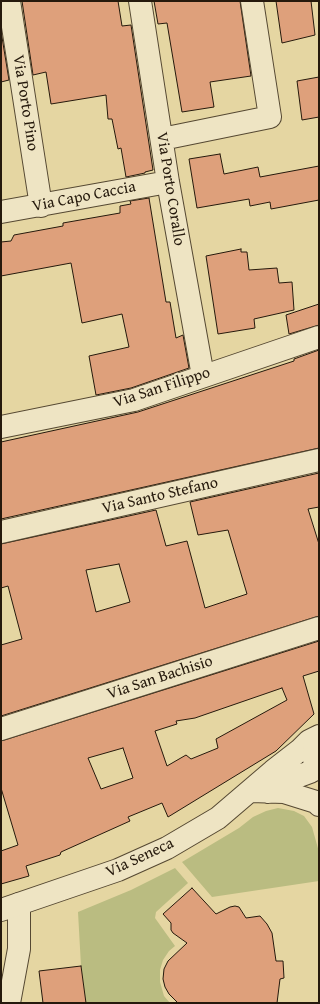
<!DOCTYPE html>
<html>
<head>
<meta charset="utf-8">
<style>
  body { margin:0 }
  #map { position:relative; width:320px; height:1004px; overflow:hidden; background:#e5d6a2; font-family:"Gentium Book Plus",serif }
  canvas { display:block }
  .frame { position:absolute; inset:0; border:2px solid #25190c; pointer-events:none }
</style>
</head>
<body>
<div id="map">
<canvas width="320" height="1004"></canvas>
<div class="frame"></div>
</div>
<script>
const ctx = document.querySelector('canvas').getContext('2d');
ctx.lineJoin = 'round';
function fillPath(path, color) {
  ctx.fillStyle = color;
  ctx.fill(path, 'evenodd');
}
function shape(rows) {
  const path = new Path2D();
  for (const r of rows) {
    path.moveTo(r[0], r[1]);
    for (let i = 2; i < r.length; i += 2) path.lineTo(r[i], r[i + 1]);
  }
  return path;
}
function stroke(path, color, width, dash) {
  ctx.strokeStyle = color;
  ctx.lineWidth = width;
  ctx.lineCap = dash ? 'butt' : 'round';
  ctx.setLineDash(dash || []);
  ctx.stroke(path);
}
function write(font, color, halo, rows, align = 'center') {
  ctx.font = font + ' "Gentium Book Plus",serif';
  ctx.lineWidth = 4;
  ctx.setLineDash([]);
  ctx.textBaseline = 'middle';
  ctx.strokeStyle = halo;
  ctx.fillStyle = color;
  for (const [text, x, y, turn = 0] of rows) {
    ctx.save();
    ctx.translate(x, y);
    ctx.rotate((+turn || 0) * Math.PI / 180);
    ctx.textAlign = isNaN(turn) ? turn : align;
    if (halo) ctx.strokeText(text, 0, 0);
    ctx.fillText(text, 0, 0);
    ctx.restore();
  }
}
fillPath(shape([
  [278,808,294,811,304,816,312,827,319,852,319,881,212,897,182,862,239,828,253,817,266,811],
  [175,868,188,883,156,912,155,918,175,946,169,951,163,960,160,970,160,982,164,996,170,1003,86,1003,81,966,78,912,131,890]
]), '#babc81');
const building = shape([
  [22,1,118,1,122,26,131,25,153,170,145,172,145,173,126,177,121,148,118,149,112,119,108,119,106,95,51,104,46,72,33,75,22,1],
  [154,1,240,1,251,76,210,82,214,107,182,112,167,23,158,24,154,1],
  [276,1,311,1,315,35,282,43,276,1],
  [1,31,9,80,1,82,1,31],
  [319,77,319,117,302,120,297,81,319,77],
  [220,154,224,174,258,167,260,177,319,166,319,200,271,209,270,202,250,206,249,199,197,208,189,159,220,154],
  [149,198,166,302,170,302,176,338,183,335,189,368,131,388,96,395,89,356,129,347,122,314,82,323,71,263,1,276,1,242,11,241,14,235,63,226,63,223,120,213,120,206,131,204,130,201,149,198],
  [241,249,241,252,247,252,249,270,277,268,279,283,292,282,294,310,254,319,255,328,218,334,206,256,241,249],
  [319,304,319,325,289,334,286,315,319,304],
  [319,350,319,448,1,519,1,442,138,412,294,361,294,359,319,350],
  [319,473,319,507,308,509,319,544,319,616,1,716,1,645,22,639,8,586,1,588,1,544,156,510,166,546,187,541,205,608,247,594,228,530,198,535,190,502,319,473],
  [119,564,130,602,96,612,86,570,119,564],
  [319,641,319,671,303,676,314,714,276,751,168,817,162,803,128,817,130,821,61,852,60,855,26,866,29,876,1,884,1,851,18,845,1,788,1,741,319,641],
  [282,688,287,700,216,739,218,748,191,759,186,755,167,766,155,731,177,724,176,721,195,718,282,688],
  [123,748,133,778,101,789,88,758,123,748],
  [192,888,216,914,230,907,235,906,239,907,246,918,260,916,267,924,272,933,276,961,283,961,284,978,280,979,277,1003,178,1003,169,994,165,987,163,979,164,969,168,961,187,943,173,933,171,930,171,923,163,914,192,888],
  [81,966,86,1003,43,1003,39,971,81,966]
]);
fillPath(building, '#dea07b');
stroke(building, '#25190c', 1);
const minor = shape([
  [9,1,41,206],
  [140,1,168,182,203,376],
  [162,139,270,117,252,1],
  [1,212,168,182],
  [1,427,134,400,319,337],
  [1,532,319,460],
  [1,729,319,628],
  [9,1003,19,949,19,904]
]);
const tertiary = shape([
  [250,791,284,792,316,802,319,805],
  [268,792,283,782,310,772,319,767],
  [1,910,118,870,167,848,218,818,273,771,300,750,309,741,319,736]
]);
const secondary = shape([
  [319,737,315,744,314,753,314,760,319,767]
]);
stroke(minor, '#554832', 24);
stroke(tertiary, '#554832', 24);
stroke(secondary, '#25190c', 24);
stroke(minor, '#eee4c3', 22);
stroke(tertiary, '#eee4c3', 22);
stroke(secondary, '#eee4c3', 22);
write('16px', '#25190c', '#eee4c3', [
  ["Via Porto Pino",25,103,81],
  ["Via Porto Corallo",170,189,81],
  ["Via Capo Caccia",84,197,-11],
  ["Via San Filippo",162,388,-18],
  ["Via Santo Stefano",160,496,-13],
  ["Via San Bachisio",160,678,-18],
  ["Via Seneca",140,858,-25]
]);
</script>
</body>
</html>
